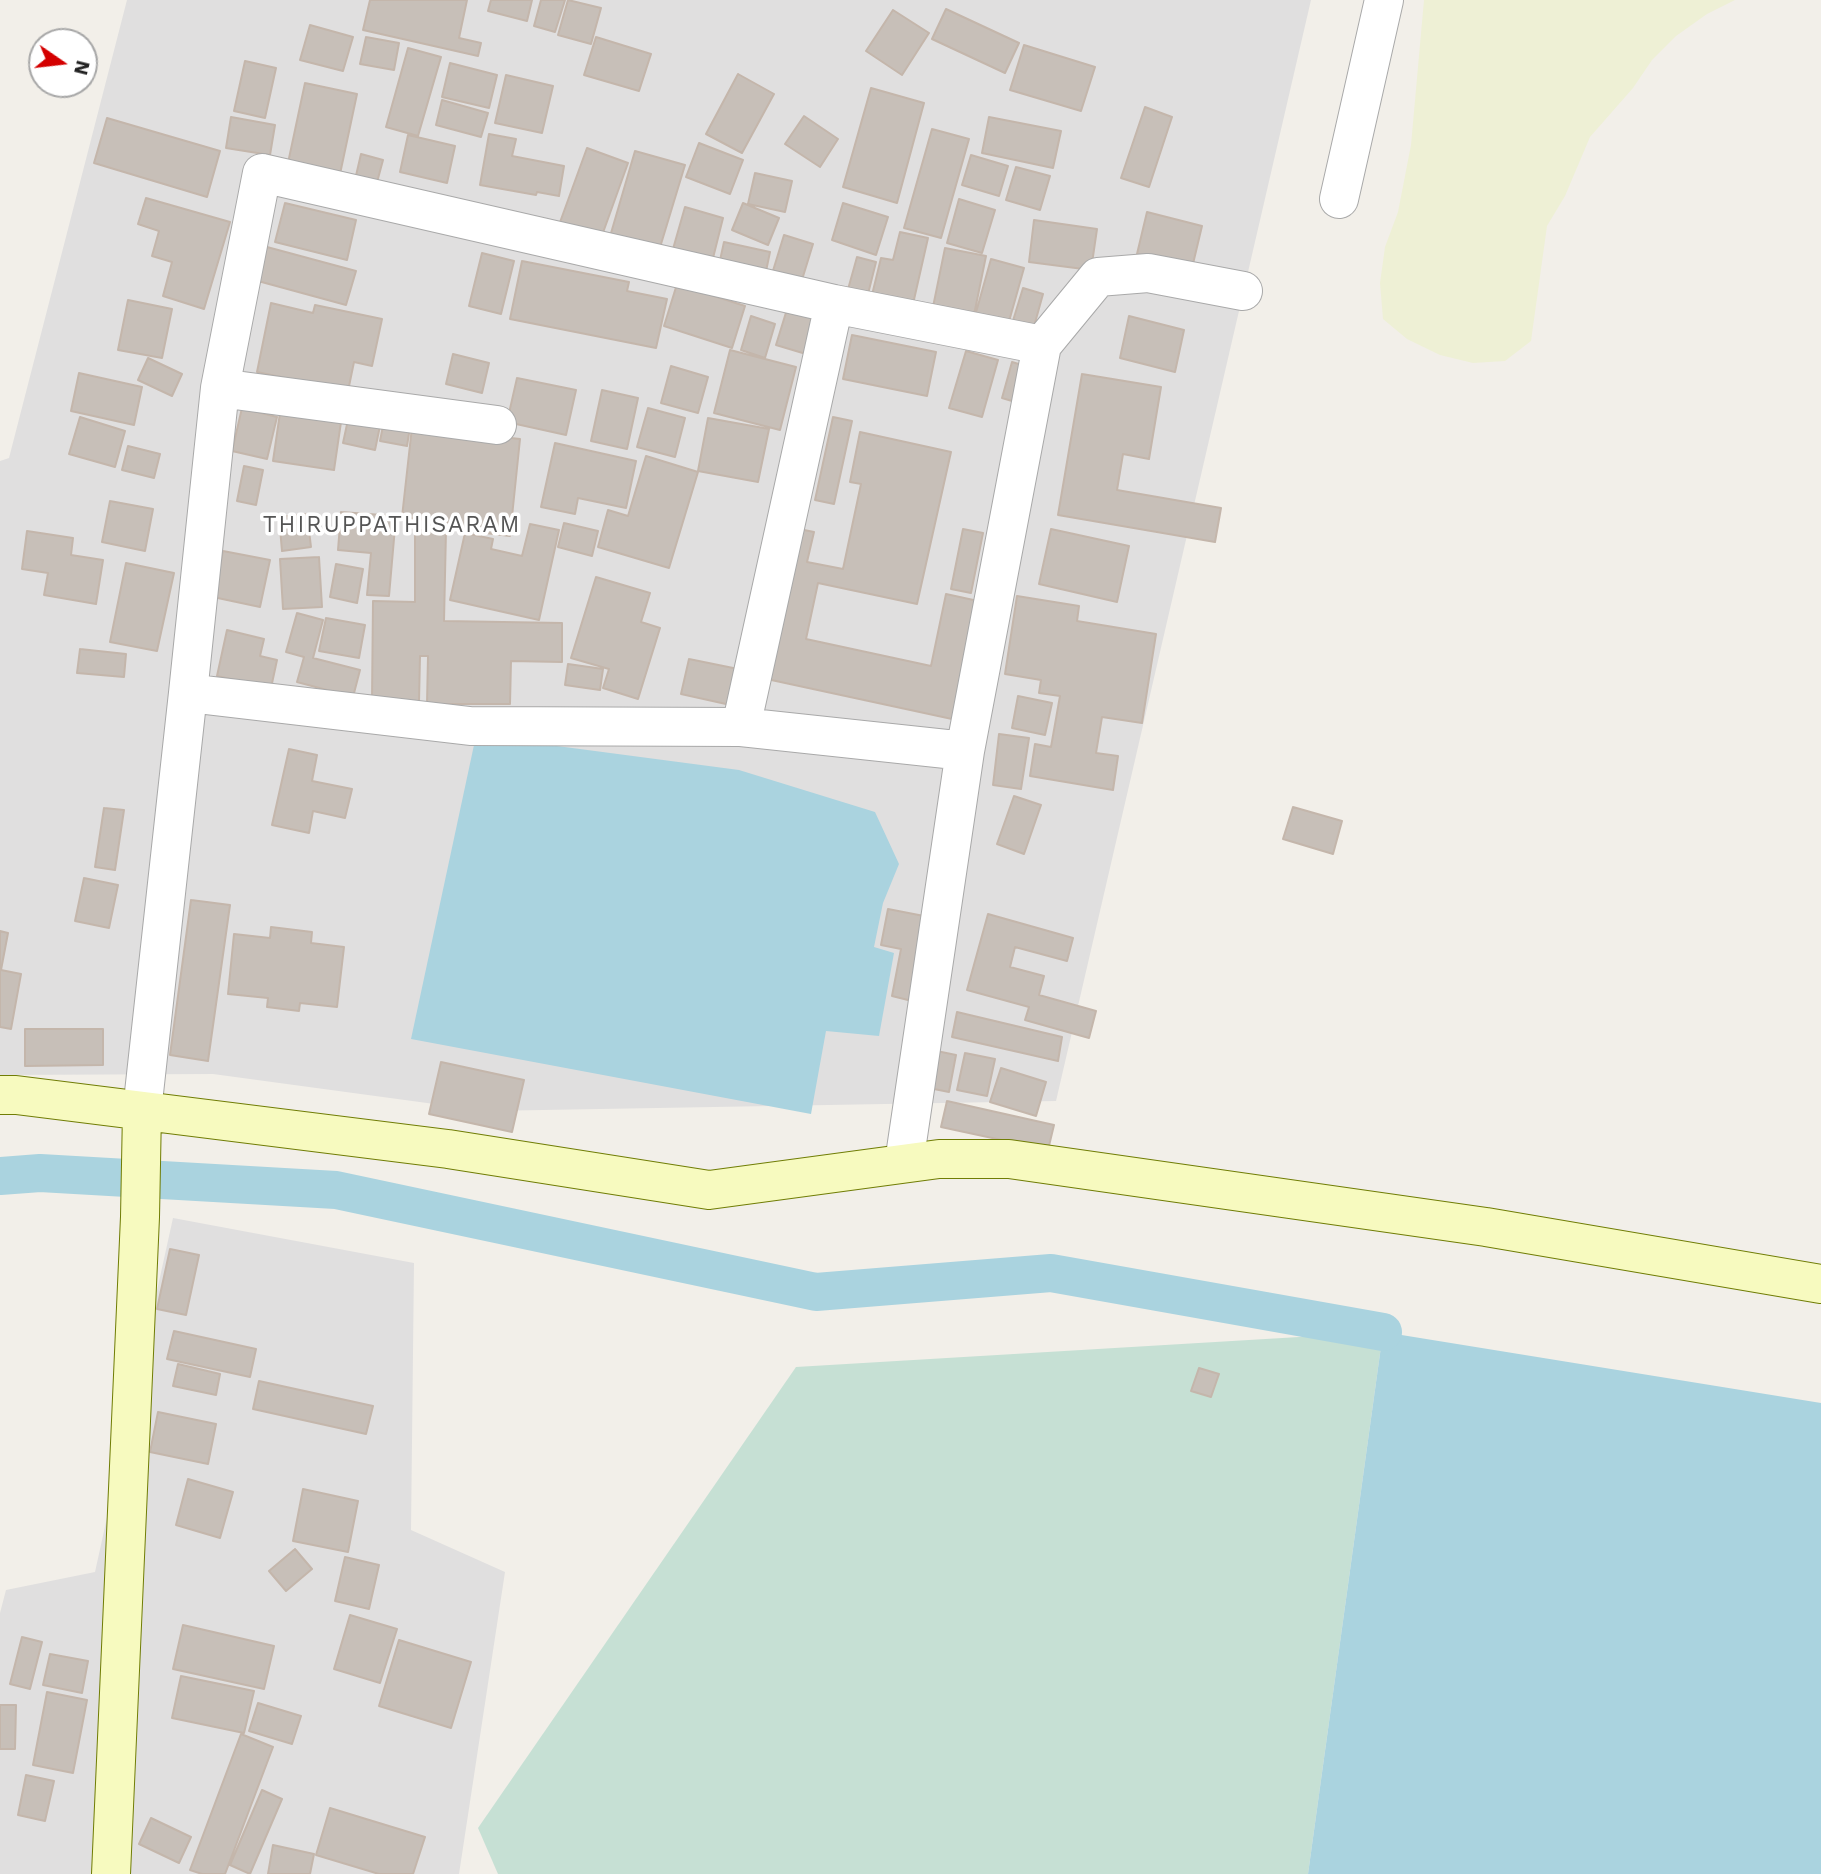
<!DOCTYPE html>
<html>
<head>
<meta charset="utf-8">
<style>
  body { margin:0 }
  #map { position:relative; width:1821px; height:1874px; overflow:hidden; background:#f2efe9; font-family:"Work Sans",sans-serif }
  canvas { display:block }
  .north { position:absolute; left:28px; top:28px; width:70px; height:70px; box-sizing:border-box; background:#fff; border:2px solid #a7a7a7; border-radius:50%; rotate:104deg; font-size:19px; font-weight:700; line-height:28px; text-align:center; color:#222 }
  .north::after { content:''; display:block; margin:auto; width:24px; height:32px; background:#d40000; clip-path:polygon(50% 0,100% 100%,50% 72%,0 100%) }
</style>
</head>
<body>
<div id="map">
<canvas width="1821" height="1874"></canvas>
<div class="north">N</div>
</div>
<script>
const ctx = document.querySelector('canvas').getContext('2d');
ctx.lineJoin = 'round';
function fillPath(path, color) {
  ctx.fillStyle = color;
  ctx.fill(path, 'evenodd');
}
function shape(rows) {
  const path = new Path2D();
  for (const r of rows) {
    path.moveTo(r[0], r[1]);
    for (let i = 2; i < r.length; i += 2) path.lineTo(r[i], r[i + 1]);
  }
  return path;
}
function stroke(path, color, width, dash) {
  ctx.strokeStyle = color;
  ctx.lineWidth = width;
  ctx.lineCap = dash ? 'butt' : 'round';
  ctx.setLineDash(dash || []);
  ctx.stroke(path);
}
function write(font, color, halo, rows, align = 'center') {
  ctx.font = font + ' "Work Sans",sans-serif';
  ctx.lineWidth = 7;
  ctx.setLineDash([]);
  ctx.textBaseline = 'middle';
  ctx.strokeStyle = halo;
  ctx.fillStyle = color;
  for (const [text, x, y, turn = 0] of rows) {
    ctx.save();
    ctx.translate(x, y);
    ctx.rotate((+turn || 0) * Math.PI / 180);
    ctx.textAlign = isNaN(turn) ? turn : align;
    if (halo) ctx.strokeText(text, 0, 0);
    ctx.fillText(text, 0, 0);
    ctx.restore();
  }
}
fillPath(shape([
  [127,0,1311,0,1056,1101,486,1111,213,1074,0,1075,0,461,9,458],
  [173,1218,414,1263,411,1530,505,1572,459,1874,0,1874,0,1613,6,1590,95,1572]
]), '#e0dfdf');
fillPath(shape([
  [1424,0,1735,0,1707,14,1676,36,1652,60,1633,88,1590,137,1565,196,1547,226,1531,341,1505,361,1473,363,1440,355,1407,339,1383,319,1380,283,1385,247,1398,212,1411,145]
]), '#eef0d5');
fillPath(shape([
  [1383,1332,1308,1874,498,1874,478,1828,796,1367]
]), '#c6e0d4');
fillPath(shape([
  [504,739,739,770,875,812,899,864,883,903,874,947,894,953,879,1036,826,1031,811,1114,411,1039,474,745],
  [1383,1332,1821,1403,1821,1874,1308,1874]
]), '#aad3df');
stroke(shape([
  [0,1176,40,1173,336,1190,816,1292,1051,1273,1383,1332]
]), '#aad3df', 38);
const building = shape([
  [370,0,467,0,459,38,481,43,478,56,363,30,370,0],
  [491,0,532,0,527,21,488,11,491,0],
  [541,0,565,0,555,32,534,26,541,0],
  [568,0,601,8,591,44,558,35,568,0],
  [946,9,1019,43,1005,73,932,39,946,9],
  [893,10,929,33,902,75,866,51,893,10],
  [310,25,353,37,343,71,300,60,310,25],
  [366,37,399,43,394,70,360,64,366,37],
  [596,37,651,54,639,91,584,75,596,37],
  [1024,45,1095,67,1081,111,1010,90,1024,45],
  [408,48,441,57,418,136,386,127,408,48],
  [245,61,276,68,265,118,234,111,245,61],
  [450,63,497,75,489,108,442,97,450,63],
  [738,74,774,94,742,153,706,134,738,74],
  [506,75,553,86,542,133,495,123,506,75],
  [305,83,357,94,340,174,288,163,305,83],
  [871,88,924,103,897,203,843,187,871,88],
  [442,100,488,113,481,137,436,125,442,100],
  [1145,107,1172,117,1149,187,1121,178,1145,107],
  [804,116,838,139,820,167,785,144,804,116],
  [231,117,275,125,270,155,226,148,231,117],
  [989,117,1061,131,1053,168,982,153,989,117],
  [107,118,220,151,207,197,94,163,107,118],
  [932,129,969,139,941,238,904,228,932,129],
  [489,134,516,139,512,156,564,166,559,196,537,192,536,195,480,185,489,134],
  [408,135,455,146,447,183,400,172,408,135],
  [699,143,743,160,730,194,686,177,699,143],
  [587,148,628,163,600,241,559,225,587,148],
  [635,151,685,165,658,254,609,240,635,151],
  [361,154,383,160,376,186,355,180,361,154],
  [971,155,1008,166,999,196,962,185,971,155],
  [1016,167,1050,176,1040,210,1006,200,1016,167],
  [755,173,792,181,785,212,748,204,755,173],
  [146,198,230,222,204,309,163,296,172,262,152,256,159,231,138,224,146,198],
  [959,199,995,210,982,253,947,243,959,199],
  [285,203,356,220,347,260,275,242,285,203],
  [743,203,779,218,768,245,732,230,743,203],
  [843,203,888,217,876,255,832,240,843,203],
  [685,207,723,218,711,266,671,256,685,207],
  [1147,212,1202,226,1192,268,1137,254,1147,212],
  [1034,220,1097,229,1091,270,1029,262,1034,220],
  [900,232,928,238,913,304,872,295,881,258,893,260,900,232],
  [784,235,813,244,801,283,772,274,784,235],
  [724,242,770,252,765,276,719,265,724,242],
  [267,247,356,271,346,305,258,281,267,247],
  [945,248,986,256,974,315,933,307,945,248],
  [482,253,514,261,501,314,469,306,482,253],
  [857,257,876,262,867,298,847,293,857,257],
  [991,259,1024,268,1008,325,975,316,991,259],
  [522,261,629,282,627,291,667,299,656,348,510,319,522,261],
  [677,284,745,306,732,348,664,326,677,284],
  [1023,288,1043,294,1033,330,1012,324,1023,288],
  [128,300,172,309,162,358,118,350,128,300],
  [271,303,313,313,315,305,382,319,372,366,354,362,348,391,257,372,271,303],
  [788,306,818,315,806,354,776,345,788,306],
  [751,316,775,324,765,358,741,350,751,316],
  [1129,316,1184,330,1175,372,1120,358,1129,316],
  [852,335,936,352,927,396,843,379,852,335],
  [730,350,796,367,780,430,714,413,730,350],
  [966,351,998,360,982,417,949,408,966,351],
  [453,354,489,363,482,393,446,384,453,354],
  [148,358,182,374,172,396,138,380,148,358],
  [1012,362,1032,368,1022,404,1002,398,1012,362],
  [671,366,708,377,698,413,661,403,671,366],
  [79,373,142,387,134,425,71,411,79,373],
  [1082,374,1161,387,1149,459,1123,454,1117,490,1221,508,1215,542,1058,515,1082,374],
  [517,378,576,390,566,435,507,422,517,378],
  [602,390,638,398,627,449,591,441,602,390],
  [242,408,277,417,267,459,232,451,242,408],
  [648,408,685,418,675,457,637,447,648,408],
  [280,413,341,422,334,470,273,461,280,413],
  [349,415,381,421,375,450,343,443,349,415],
  [385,416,411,421,407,446,380,441,385,416],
  [80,417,125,431,115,467,69,454,80,417],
  [833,417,852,421,834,504,815,500,833,417],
  [708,418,769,429,758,482,698,471,708,418],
  [412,427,520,439,510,536,461,530,462,524,402,517,412,427],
  [860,432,951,452,917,604,818,583,806,639,931,666,946,594,978,601,952,719,762,678,794,528,814,532,807,562,843,569,861,484,850,482,860,432],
  [555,443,636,461,626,508,578,498,575,514,541,507,555,443],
  [128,446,160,454,154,478,122,470,128,446],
  [646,456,698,472,669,568,598,547,608,510,628,516,646,456],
  [244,466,263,470,256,505,237,501,244,466],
  [110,501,153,509,145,551,102,542,110,501],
  [341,512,396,516,389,596,367,595,371,553,338,550,341,512],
  [307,514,311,547,282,551,279,517,307,514],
  [564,523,598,531,592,556,558,547,564,523],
  [530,524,559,530,539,620,450,600,465,533,493,539,491,549,522,556,530,524],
  [963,529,983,533,971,593,951,589,963,529],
  [1051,529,1129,546,1117,602,1039,584,1051,529],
  [415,530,446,530,444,621,562,623,562,662,511,661,510,704,427,704,428,656,420,656,419,702,372,701,373,601,415,602,415,530],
  [27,531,73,538,71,555,103,560,96,604,44,595,48,573,22,569,27,531],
  [223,551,270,560,260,607,213,597,223,551],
  [319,557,322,607,283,609,280,559,319,557],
  [126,563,174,573,157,651,110,642,126,563],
  [336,564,363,569,357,603,330,597,336,564],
  [596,577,650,593,641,622,660,628,638,699,603,688,609,669,571,658,596,577],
  [1017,596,1079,606,1077,621,1156,634,1142,723,1102,717,1096,753,1118,756,1113,790,1030,776,1035,744,1051,747,1060,696,1039,693,1041,680,1005,674,1017,596],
  [297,613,323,620,313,658,360,670,353,697,297,682,304,657,286,652,297,613],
  [326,618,365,625,359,658,319,651,326,618],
  [227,630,264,639,260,656,277,660,271,688,217,676,227,630],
  [80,649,126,654,124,677,77,673,80,649],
  [689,659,743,670,735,706,681,694,689,659],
  [568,664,603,669,600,690,565,685,568,664],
  [1018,696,1052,703,1045,735,1012,728,1018,696],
  [999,734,1029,738,1021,789,993,785,999,734],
  [289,749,317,755,312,781,352,789,345,818,313,811,309,833,272,825,289,749],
  [1014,796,1041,805,1024,854,997,844,1014,796],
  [1293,807,1342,821,1333,854,1283,839,1293,807],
  [104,808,124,810,115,870,95,867,104,808],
  [84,878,118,885,109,928,75,921,84,878],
  [191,900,230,905,208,1061,170,1055,191,900],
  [888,909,929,917,912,1001,892,996,901,949,881,945,888,909],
  [988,914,1073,938,1067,961,1015,947,1010,967,1044,976,1039,995,1096,1011,1089,1038,1025,1020,1029,1007,967,990,988,914],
  [271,927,312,932,311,943,344,947,337,1007,300,1003,299,1011,267,1007,268,998,228,994,234,934,270,938,271,927],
  [0,931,8,933,1,970,21,974,11,1029,0,1027,0,931],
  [957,1012,1062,1037,1058,1061,952,1037,957,1012],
  [25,1029,103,1029,103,1065,25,1066,25,1029],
  [927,1049,956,1055,949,1092,919,1086,927,1049],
  [965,1053,995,1059,987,1096,957,1090,965,1053],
  [441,1062,524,1080,512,1132,429,1114,441,1062],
  [1001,1068,1046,1082,1036,1116,990,1102,1001,1068],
  [947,1101,1054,1125,1048,1150,941,1127,947,1101],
  [170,1249,199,1255,186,1315,157,1309,170,1249],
  [174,1331,256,1349,250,1377,167,1359,174,1331],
  [178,1364,220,1374,216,1395,173,1386,178,1364],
  [1199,1368,1219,1374,1211,1397,1191,1391,1199,1368],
  [259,1381,373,1406,366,1434,253,1409,259,1381],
  [158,1412,216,1424,208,1464,150,1452,158,1412],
  [188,1479,233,1492,220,1538,176,1525,188,1479],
  [303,1489,358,1501,348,1552,293,1541,303,1489],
  [295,1549,312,1569,286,1591,269,1571,295,1549],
  [345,1557,379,1565,369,1609,335,1601,345,1557],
  [350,1615,397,1629,380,1683,334,1669,350,1615],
  [183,1625,274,1646,264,1689,173,1669,183,1625],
  [22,1637,42,1642,30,1689,10,1684,22,1637],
  [399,1640,471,1662,451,1728,379,1706,399,1640],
  [50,1654,88,1661,82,1693,43,1685,50,1654],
  [181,1676,254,1691,244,1733,172,1718,181,1676],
  [47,1692,87,1700,73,1773,33,1765,47,1692],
  [258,1703,301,1716,292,1744,249,1731,258,1703],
  [0,1705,16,1705,15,1749,0,1749,0,1705],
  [241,1734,273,1747,225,1874,202,1874,190,1870,241,1734],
  [26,1775,54,1781,45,1821,18,1815,26,1775],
  [262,1790,282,1799,250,1874,230,1865,262,1790],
  [330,1808,425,1837,413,1874,379,1874,316,1855,330,1808],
  [151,1818,191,1837,179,1863,139,1844,151,1818],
  [273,1845,314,1854,310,1874,268,1874,273,1845]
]);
fillPath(building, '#c7bfb8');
stroke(building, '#c4b6ab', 2);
const street = shape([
  [1339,199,1384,0],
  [1042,345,1098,277,1148,273,1243,291],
  [220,388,497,425],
  [188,693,470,726,741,727,965,751],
  [741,727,834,304],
  [142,1111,188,693,220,388,262,173,834,304,1042,345,965,751,904,1163]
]);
const secondary = shape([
  [0,1095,16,1095,448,1149,709,1190,939,1159,1009,1159,1486,1227,1821,1284],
  [111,1874,140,1217,142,1111]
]);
stroke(street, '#a9a9a9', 40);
stroke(secondary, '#707d05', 40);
stroke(street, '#fff', 38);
stroke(secondary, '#f7fabf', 38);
ctx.letterSpacing = '2px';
write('23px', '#555', '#fff', [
  ["THIRUPPATHISARAM",392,525]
]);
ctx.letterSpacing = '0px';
</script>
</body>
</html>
